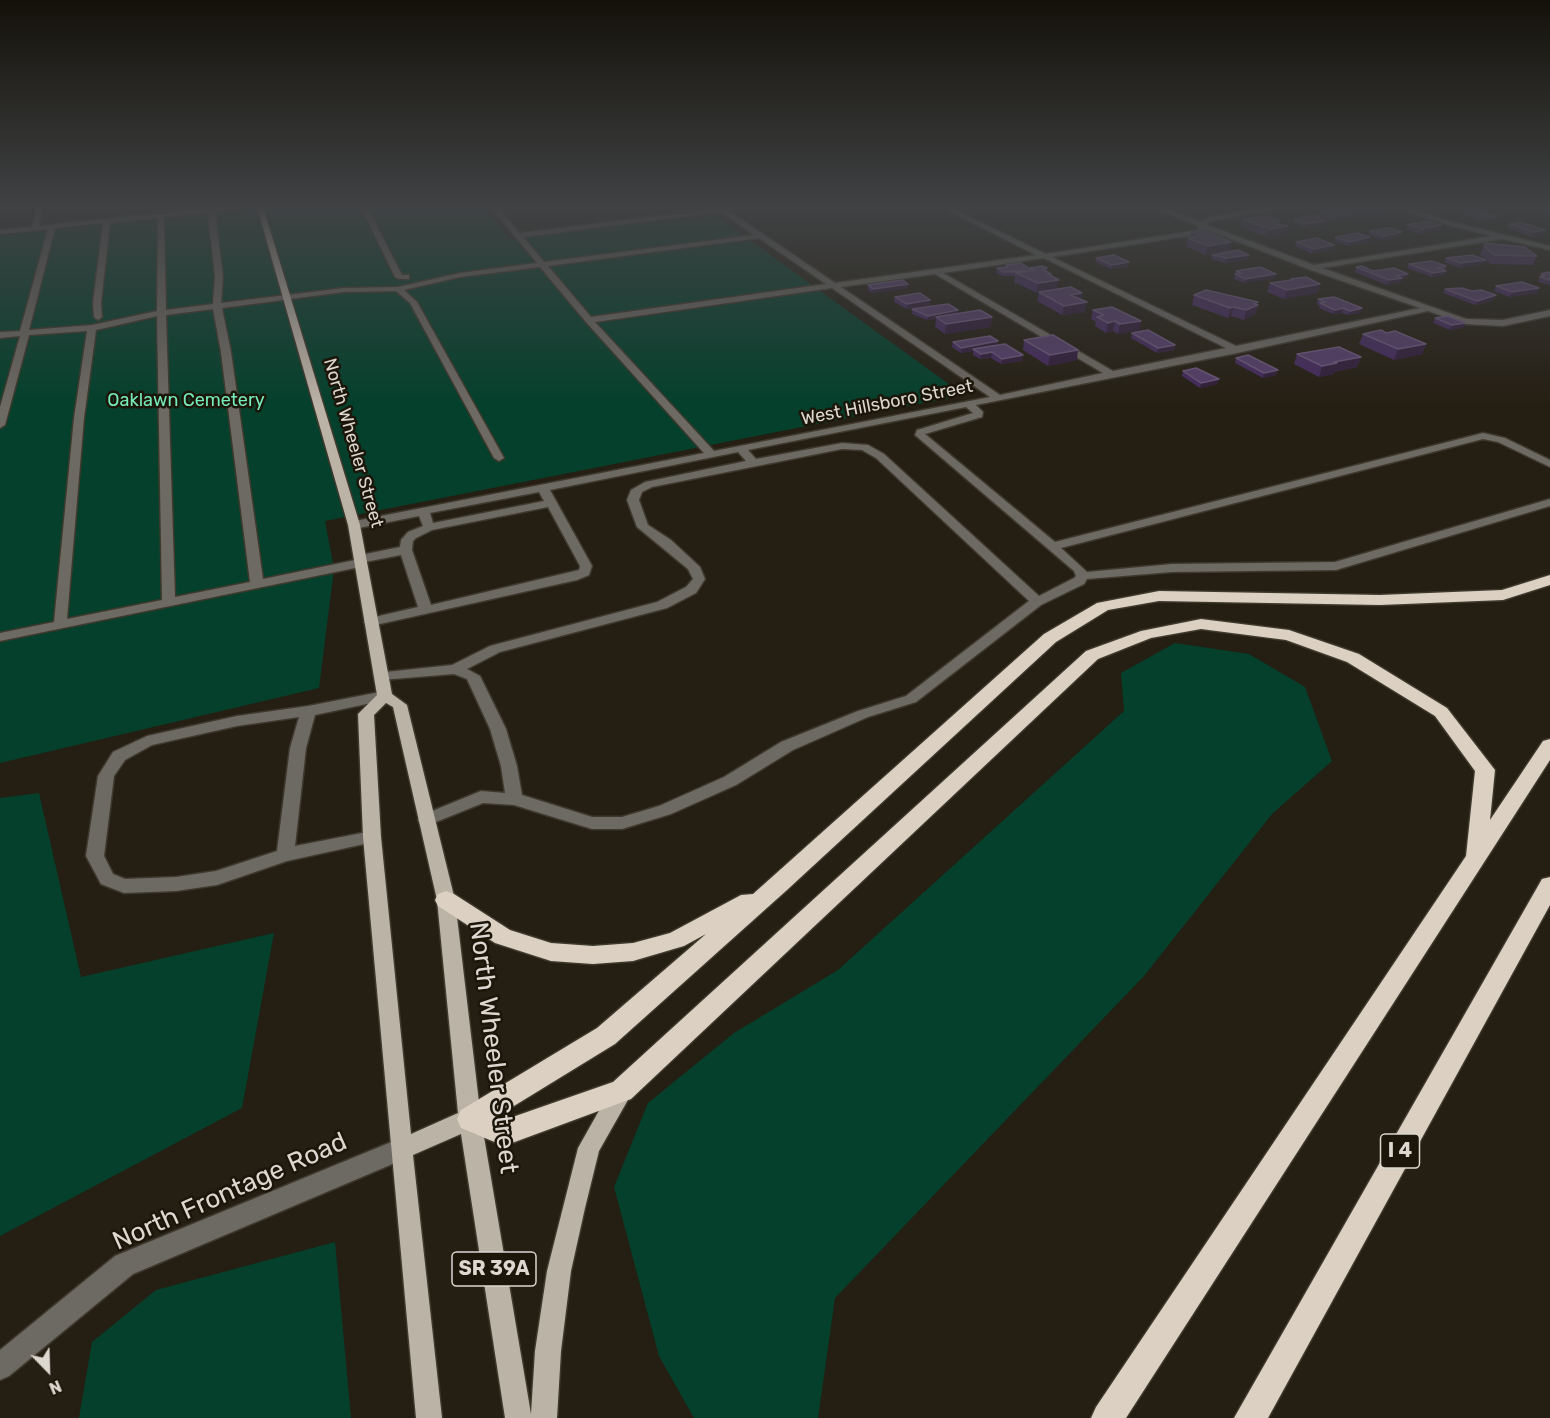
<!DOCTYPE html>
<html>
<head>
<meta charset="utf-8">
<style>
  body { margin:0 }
  #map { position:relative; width:1550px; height:1418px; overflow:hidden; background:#251f13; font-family:Rubik,sans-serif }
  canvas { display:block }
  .north { position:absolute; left:18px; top:1340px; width:60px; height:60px; -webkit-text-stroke:4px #1c160a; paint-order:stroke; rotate:157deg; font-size:16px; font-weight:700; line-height:24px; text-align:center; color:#dcd8d0 }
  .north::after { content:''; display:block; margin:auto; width:21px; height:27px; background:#dcd8d0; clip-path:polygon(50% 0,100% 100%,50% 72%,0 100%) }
</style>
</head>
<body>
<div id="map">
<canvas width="1550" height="1418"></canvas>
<div class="north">N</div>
</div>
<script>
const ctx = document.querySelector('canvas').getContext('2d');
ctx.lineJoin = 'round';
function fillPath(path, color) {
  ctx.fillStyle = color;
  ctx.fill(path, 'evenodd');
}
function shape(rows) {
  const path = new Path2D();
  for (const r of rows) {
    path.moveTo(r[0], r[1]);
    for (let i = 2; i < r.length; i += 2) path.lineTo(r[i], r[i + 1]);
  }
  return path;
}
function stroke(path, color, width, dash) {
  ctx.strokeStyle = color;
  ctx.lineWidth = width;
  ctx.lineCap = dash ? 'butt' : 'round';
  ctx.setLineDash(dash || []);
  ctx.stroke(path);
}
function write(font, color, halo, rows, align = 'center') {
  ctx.font = font + ' Rubik,sans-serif';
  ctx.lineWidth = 5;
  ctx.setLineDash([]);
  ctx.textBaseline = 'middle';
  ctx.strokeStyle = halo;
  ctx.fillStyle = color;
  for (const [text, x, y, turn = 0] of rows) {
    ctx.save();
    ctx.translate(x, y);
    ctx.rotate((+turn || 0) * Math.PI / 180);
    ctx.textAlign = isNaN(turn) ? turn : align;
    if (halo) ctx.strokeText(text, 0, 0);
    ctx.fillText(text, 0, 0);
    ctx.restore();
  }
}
fillPath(shape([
  [271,207,484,207,509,239,715,215,964,395,325,521,334,569,319,688,0,763,0,236],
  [1175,643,1249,654,1305,687,1332,761,1272,814,1144,976,835,1298,818,1418,694,1418,659,1356,614,1187,648,1103,734,1033,838,970,1124,711,1121,673],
  [39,793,81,977,274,933,242,1108,0,1236,0,798],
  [335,1242,351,1418,79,1418,92,1342,156,1290]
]), '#04402c');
const minor = shape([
  [37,207,43,207,39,226,211,208,245,207,215,212,223,277,221,303,344,288,398,287,460,273,537,263,491,207,498,207,519,233,716,209,715,207,752,207,729,211,835,283,1036,255,941,207,949,207,1046,254,1198,230,1199,226,1152,207,1161,207,1202,222,1209,217,1272,207,1288,207,1211,221,1207,225,1314,265,1492,236,1452,226,1394,207,1404,207,1456,223,1550,246,1550,250,1502,239,1322,268,1466,319,1503,320,1550,310,1550,316,1503,326,1465,324,1428,311,1237,353,976,405,983,412,982,417,925,434,1055,542,1483,433,1505,438,1550,460,1550,467,1498,442,1483,439,1061,548,1087,572,1172,564,1335,562,1550,499,1550,506,1336,570,1172,572,1087,579,1084,584,1041,605,916,702,868,717,793,750,736,785,671,814,622,829,592,829,514,805,483,803,426,826,420,824,418,820,420,816,481,791,505,793,501,766,490,729,467,679,454,674,381,680,374,676,376,673,452,665,490,646,657,602,686,587,693,579,688,569,637,527,627,500,631,490,645,482,746,461,738,452,550,490,592,566,589,575,577,580,371,626,366,625,364,622,366,619,418,607,401,555,365,562,364,566,360,567,0,641,0,633,54,622,74,418,87,331,29,335,5,425,0,428,0,407,20,336,0,338,0,332,20,331,48,229,0,234,0,230,32,227,37,207],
  [721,212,754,235,544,262,523,237,721,212],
  [208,213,215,277,213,304,166,310,164,217,208,213],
  [158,218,157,311,92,325,29,330,55,228,103,223,93,303,94,317,98,320,102,317,101,303,110,223,158,218],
  [1205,229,1311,270,1420,308,1236,346,1052,257,1201,234,1205,229],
  [759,238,826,284,591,317,548,266,759,238],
  [1044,258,1226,348,1113,371,943,273,1044,258],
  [540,267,586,322,704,453,350,522,348,525,354,529,419,516,423,526,408,532,401,540,400,547,356,556,355,560,263,579,231,352,222,308,344,292,396,291,410,303,494,458,499,461,504,458,417,302,404,290,460,277,540,267],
  [935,274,1103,373,1000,395,841,287,935,274],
  [832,288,990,397,714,451,595,322,832,288],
  [213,309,221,352,250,582,175,597,166,315,213,309],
  [157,316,162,600,67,619,84,418,96,330,157,316],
  [966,407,973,413,917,430,915,435,1074,571,1076,576,1074,578,1039,596,884,454,868,445,842,443,756,459,748,450,966,407],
  [842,449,862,450,876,458,1029,601,906,696,858,711,781,742,724,777,659,806,622,817,592,817,522,795,517,766,506,729,480,676,467,669,500,652,667,608,696,593,705,579,700,567,671,540,648,525,639,500,642,492,652,487,842,449],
  [539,492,544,501,433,523,430,513,539,492],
  [548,507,580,566,579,570,431,605,412,550,413,541,416,538,432,530,548,507],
  [361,207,367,207,402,275,409,275,409,279,399,279,395,277,361,207],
  [385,691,392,696,390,699,315,715,306,748,295,846,372,831,378,833,381,837,378,841,287,861,217,885,176,891,124,893,101,884,86,856,98,776,113,752,147,736,237,716,308,706,385,691],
  [299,717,290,748,277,851,216,871,176,877,125,879,113,874,104,856,114,776,125,760,152,745,237,726,299,717],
  [401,1138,409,1141,412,1149,409,1157,133,1274,9,1376,0,1380,0,1350,115,1256,401,1138]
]);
const major = shape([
  [257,207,263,207,360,525,392,694,407,705,455,900,481,1119,531,1414,535,1351,547,1271,578,1148,614,1084,622,1081,630,1084,633,1091,599,1151,585,1208,571,1271,561,1351,557,1418,505,1418,461,1134,413,1155,442,1418,416,1418,363,837,358,714,377,695,348,525,257,207],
  [386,703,393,707,437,900,458,1113,411,1134,381,837,374,715,386,703]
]);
const highway = shape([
  [1550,575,1550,585,1503,600,1380,605,1159,601,1108,610,1056,642,787,890,615,1044,496,1117,504,1120,613,1082,1086,651,1141,631,1201,619,1289,630,1359,654,1447,708,1495,770,1490,820,1543,741,1550,739,1550,760,1126,1418,1091,1418,1096,1407,1466,856,1475,771,1435,716,1347,662,1286,640,1201,629,1151,638,1098,659,631,1099,504,1146,461,1128,457,1119,461,1110,597,1028,706,934,684,946,633,961,593,964,551,961,495,943,438,906,435,900,438,894,446,891,454,894,510,930,551,943,593,946,633,943,670,933,741,895,753,894,1044,634,1097,603,1159,591,1380,595,1502,590,1550,575],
  [1550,877,1550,905,1268,1418,1234,1418,1542,879,1550,877]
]);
stroke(minor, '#3f392d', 3);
stroke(major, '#3f392d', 3);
stroke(highway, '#3f392d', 3);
fillPath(minor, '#6d6963');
fillPath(major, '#bcb3a7');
fillPath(highway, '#dbd0c2');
fillPath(shape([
  [1348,207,1383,207,1390,209,1388,213,1374,215,1347,210],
  [1540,207,1550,207,1550,218,1546,217,1539,209],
  [1320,211,1352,218,1333,221,1318,216],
  [1463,211,1496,216,1494,220,1481,222,1461,215],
  [1243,219,1278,224,1288,226,1286,235,1267,237,1241,227],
  [1294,219,1326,221,1324,225,1305,228,1293,223],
  [1509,224,1545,230,1544,235,1531,237,1507,228],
  [1407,225,1441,225,1440,230,1420,234,1406,229],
  [1370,231,1401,236,1396,237,1395,238,1383,240,1369,235],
  [1192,232,1231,242,1229,251,1205,255,1186,246,1188,238,1190,237],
  [1335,237,1370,237,1369,242,1348,246,1334,241],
  [1296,242,1334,245,1333,249,1312,254,1295,246],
  [1485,243,1537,256,1533,265,1491,264,1486,260,1484,264,1460,268,1444,262,1446,258,1486,259,1480,255],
  [1212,255,1249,255,1248,259,1225,263,1211,259],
  [1096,258,1128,267,1111,269,1096,262],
  [1409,264,1446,266,1444,275,1432,277,1407,268],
  [1006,265,1030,269,1030,268,1047,268,1047,272,1050,276,1057,289,1082,293,1081,299,1085,312,1062,315,1037,301,1039,292,1037,293,1014,282,1015,276,1003,276,996,273,997,268,1005,267],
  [1356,267,1373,271,1408,274,1406,278,1402,279,1401,282,1387,285,1355,272],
  [1236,271,1276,274,1275,278,1244,283,1234,279],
  [1550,273,1550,285,1538,282,1541,274],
  [1291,279,1320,284,1317,293,1284,299,1267,292,1270,283,1290,280],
  [908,284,908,288,872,293,868,290,868,285],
  [1496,286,1537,293,1510,297,1494,291],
  [1445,289,1494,300,1475,305,1443,293],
  [1194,295,1258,302,1258,305,1255,314,1244,320,1231,316,1228,318,1192,305],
  [895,297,930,305,907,309,894,302],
  [1318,299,1362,308,1360,313,1348,315,1342,313,1333,314,1319,308,1320,306,1317,304],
  [912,309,992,317,990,327,945,334,935,327,936,319,927,320,912,314],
  [1093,310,1141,321,1139,330,1118,334,1113,331,1106,333,1095,326,1096,322,1091,319],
  [1435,318,1463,328,1450,330,1433,323],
  [1132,333,1175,345,1174,350,1157,353,1131,338],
  [1386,333,1426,344,1422,354,1394,360,1359,344,1363,334],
  [1024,340,1077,360,1048,366,1023,350],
  [953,342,997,345,1022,361,1001,364,991,358,980,359,973,355,973,351,961,353,952,347],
  [1297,354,1361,357,1357,367,1334,372,1334,374,1319,377,1294,364],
  [1236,358,1276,375,1263,378,1235,363],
  [1183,371,1217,384,1200,388,1182,376]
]), '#462b5e');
fillPath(shape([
  [1390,209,1388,213,1374,215,1376,211],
  [1353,214,1352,218,1333,221,1334,216],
  [1496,216,1494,220,1481,222,1483,218],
  [1279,221,1277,228,1288,226,1286,235,1267,237,1269,229,1269,222],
  [1326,221,1324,225,1305,228,1306,224],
  [1441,225,1440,230,1420,234,1422,229],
  [1545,230,1544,235,1531,237,1533,232],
  [1402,232,1401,236,1396,237,1395,238,1383,240,1385,236],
  [1370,237,1369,242,1348,246,1349,242],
  [1231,242,1229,251,1205,255,1208,246],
  [1334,245,1333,249,1312,254,1313,249],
  [1249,255,1248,259,1225,263,1226,258],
  [1486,260,1484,264,1460,268,1461,263],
  [1129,262,1128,267,1111,269,1112,265],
  [1446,271,1444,275,1432,277,1433,273],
  [1048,274,1051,274,1049,282,1059,280,1057,289,1037,293,1038,283],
  [1276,274,1275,278,1244,283,1245,279],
  [1408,274,1406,278,1402,279,1401,282,1387,285,1389,280,1397,276],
  [908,284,908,288,872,293,873,289],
  [1320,284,1317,293,1284,299,1287,290],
  [1539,288,1537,293,1510,297,1512,292],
  [1082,293,1080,302,1070,295],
  [1496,295,1494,300,1475,305,1477,301],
  [930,300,930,305,907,309,907,304],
  [1087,302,1085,312,1062,315,1064,306],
  [1258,302,1255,314,1244,320,1246,310,1254,304],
  [1234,307,1231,316,1228,318,1230,308],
  [1343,308,1342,313,1333,314,1335,310],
  [1362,308,1360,313,1348,315,1350,311],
  [958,310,958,315,936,317,936,319,927,320,928,316],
  [992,317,990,327,945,334,946,324],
  [1115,321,1113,331,1106,333,1108,323],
  [1141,321,1139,330,1118,334,1120,324],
  [1465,323,1463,328,1450,330,1452,325],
  [998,341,997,346,973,349,973,351,961,353,961,348],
  [1426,344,1422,354,1394,360,1398,349],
  [1175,345,1174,350,1157,353,1158,348],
  [1078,350,1077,360,1048,366,1050,355],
  [992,352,991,358,980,359,981,354],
  [1023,355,1022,361,1001,364,1002,359],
  [1361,357,1357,367,1334,372,1334,374,1319,377,1322,366,1334,362],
  [1278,370,1276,375,1263,378,1264,373],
  [1219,379,1217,384,1200,388,1201,383]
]), '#321e3b');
const building = shape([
  [1354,207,1383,207,1390,209,1376,211,1354,207],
  [1542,207,1550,207,1550,213,1548,213,1542,207],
  [1340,209,1353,214,1334,216,1320,211,1340,209],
  [1474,209,1496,216,1483,218,1463,211,1474,209],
  [1315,215,1326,221,1306,224,1294,219,1315,215],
  [1268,216,1279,221,1269,222,1288,226,1269,229,1243,219,1268,216],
  [1428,221,1441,225,1422,229,1407,225,1428,221],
  [1520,222,1545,230,1533,232,1509,224,1520,222],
  [1389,228,1402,232,1385,236,1370,231,1389,228],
  [1202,230,1231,242,1208,246,1188,238,1201,236,1192,232,1202,230],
  [1358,233,1370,237,1349,242,1335,237,1358,233],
  [1317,238,1334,245,1313,249,1296,242,1317,238],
  [1485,243,1525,247,1537,256,1494,255,1484,246,1485,243],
  [1238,250,1249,255,1226,258,1212,255,1238,250],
  [1114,255,1129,262,1112,265,1096,258,1114,255],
  [1472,255,1486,260,1461,263,1446,258,1472,255],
  [1432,261,1446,266,1438,268,1446,271,1433,273,1409,264,1432,261],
  [1021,263,1030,269,1029,271,1003,272,997,268,1008,267,1006,265,1021,263],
  [1042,266,1047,268,1042,269,1051,274,1048,274,1059,280,1038,283,1016,273,1035,270,1030,268,1042,266],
  [1362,266,1373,271,1394,268,1408,274,1397,276,1402,278,1389,280,1356,267,1362,266],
  [1260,267,1276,274,1245,279,1235,274,1241,273,1236,271,1260,267],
  [1548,272,1550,273,1550,280,1540,277,1545,275,1541,274,1548,272],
  [1306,277,1320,284,1287,290,1270,283,1292,280,1291,279,1306,277],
  [903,280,908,284,873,289,868,285,903,280],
  [1522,282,1539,288,1512,292,1496,286,1522,282],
  [1071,287,1082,293,1070,295,1087,302,1064,306,1039,292,1071,287],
  [1462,288,1472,291,1481,290,1496,295,1477,301,1445,289,1462,288],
  [1206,290,1258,302,1254,304,1258,305,1246,310,1234,307,1230,308,1194,295,1206,290],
  [920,293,930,300,907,304,895,297,920,293],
  [1334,297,1362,308,1350,311,1343,308,1335,310,1320,303,1325,302,1318,299,1334,297],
  [948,304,958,310,928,316,912,309,948,304],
  [1112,307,1141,321,1120,324,1115,321,1108,323,1097,317,1104,315,1093,310,1112,307],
  [980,310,992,317,946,324,936,317,980,310],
  [1448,316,1465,323,1452,325,1435,318,1448,316],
  [1148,330,1175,345,1158,348,1132,333,1148,330],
  [1381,330,1386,333,1395,331,1426,344,1398,349,1363,334,1381,330],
  [1053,335,1078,350,1050,355,1024,340,1053,335],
  [990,336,998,341,961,348,953,342,990,336],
  [1005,344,1023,355,1002,359,992,352,981,354,973,349,1005,344],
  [1339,347,1361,357,1334,362,1337,363,1322,366,1297,354,1339,347],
  [1248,355,1278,370,1264,373,1236,358,1248,355],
  [1196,368,1219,379,1201,383,1183,371,1196,368]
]);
fillPath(building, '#563e6a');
stroke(building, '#6b567a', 1.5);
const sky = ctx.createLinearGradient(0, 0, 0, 406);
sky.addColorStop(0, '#14110a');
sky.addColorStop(0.51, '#404244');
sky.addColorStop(1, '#40424400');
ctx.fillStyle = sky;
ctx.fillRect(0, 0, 1550, 406);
write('18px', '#75ecbb', '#1c160a', [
  ["Oaklawn Cemetery",186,401]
]);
write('18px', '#dcd8d0', '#1c160a', [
  ["West Hillsboro Street",887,403,-11],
  ["North Wheeler Street",353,443,74]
]);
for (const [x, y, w] of [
  [1400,1151,39],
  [494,1269,84]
]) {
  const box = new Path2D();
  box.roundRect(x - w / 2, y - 17, w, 34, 4.5);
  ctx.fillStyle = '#1c160a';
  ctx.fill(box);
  stroke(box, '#dcd8d0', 1.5);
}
write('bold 20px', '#dcd8d0', null, [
  ["I 4",1400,1151],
  ["SR 39A",494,1269]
]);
write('26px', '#dcd8d0', '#1c160a', [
  ["North Wheeler Street",493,1048,83],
  ["North Frontage Road",230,1192,-24]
]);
</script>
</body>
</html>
